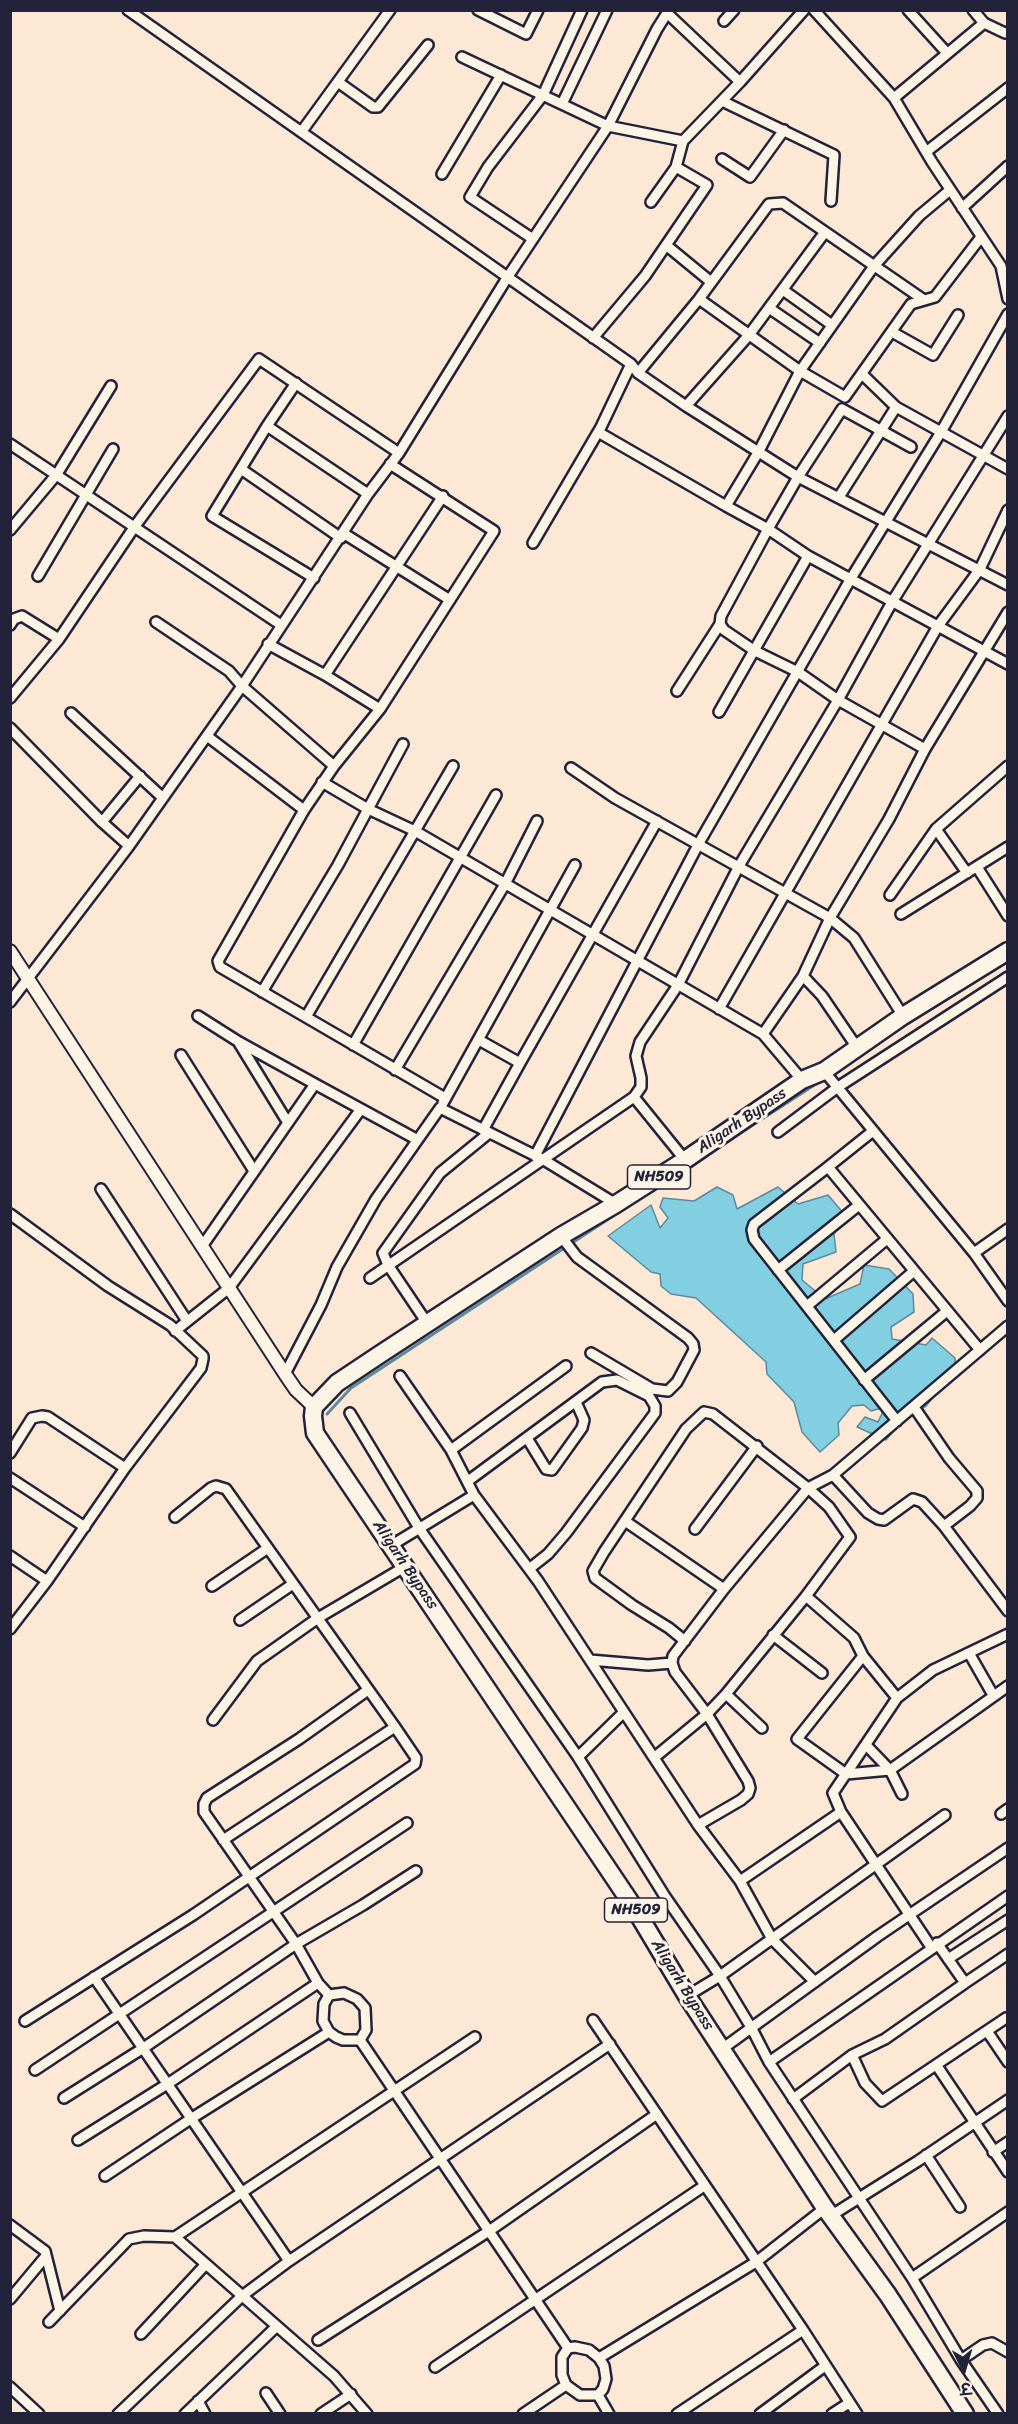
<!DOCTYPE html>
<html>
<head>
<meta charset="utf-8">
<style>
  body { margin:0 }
  #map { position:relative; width:1018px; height:2424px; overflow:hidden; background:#fde8d5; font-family:Sriracha,"Playpen Sans Deva",sans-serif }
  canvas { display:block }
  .frame { position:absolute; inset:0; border:12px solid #22223b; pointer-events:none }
  .north { position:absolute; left:934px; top:2340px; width:60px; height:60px; -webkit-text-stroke:4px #fcf5e5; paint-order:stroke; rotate:175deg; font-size:16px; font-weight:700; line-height:24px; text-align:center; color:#22223b }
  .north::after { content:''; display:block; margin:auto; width:21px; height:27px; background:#22223b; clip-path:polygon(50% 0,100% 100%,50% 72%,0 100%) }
</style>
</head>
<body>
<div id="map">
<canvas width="1018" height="2424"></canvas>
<div class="frame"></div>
<div class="north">उ</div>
</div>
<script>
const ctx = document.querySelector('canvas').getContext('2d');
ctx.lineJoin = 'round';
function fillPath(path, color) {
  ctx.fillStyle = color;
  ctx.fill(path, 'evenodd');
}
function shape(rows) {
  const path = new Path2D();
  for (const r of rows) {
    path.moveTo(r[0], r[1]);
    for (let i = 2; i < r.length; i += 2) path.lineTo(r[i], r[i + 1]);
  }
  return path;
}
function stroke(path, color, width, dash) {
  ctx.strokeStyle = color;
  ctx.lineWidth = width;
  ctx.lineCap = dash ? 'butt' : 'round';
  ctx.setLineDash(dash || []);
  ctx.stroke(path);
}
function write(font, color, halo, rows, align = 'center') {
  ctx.font = font + ' Sriracha,sans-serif';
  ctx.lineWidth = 6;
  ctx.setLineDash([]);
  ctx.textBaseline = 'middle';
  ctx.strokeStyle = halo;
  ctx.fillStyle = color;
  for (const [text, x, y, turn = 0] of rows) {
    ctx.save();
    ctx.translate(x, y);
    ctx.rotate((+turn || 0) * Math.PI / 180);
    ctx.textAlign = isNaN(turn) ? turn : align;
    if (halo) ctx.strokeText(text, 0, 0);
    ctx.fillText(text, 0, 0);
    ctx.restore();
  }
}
const water = shape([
  [717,1187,733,1195,737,1209,778,1187,798,1204,828,1195,845,1215,834,1234,836,1252,803,1264,802,1280,825,1299,860,1284,864,1265,889,1269,913,1294,914,1312,891,1327,892,1339,926,1345,932,1338,955,1358,956,1370,926,1406,903,1420,886,1440,857,1427,865,1417,878,1422,885,1407,871,1411,864,1405,852,1406,838,1423,839,1435,820,1452,802,1432,794,1402,767,1374,766,1362,696,1298,671,1294,661,1286,660,1274,651,1272,608,1236,651,1205,660,1228,668,1218,660,1207,663,1198,694,1201,717,1187]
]);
fillPath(water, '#82cfe1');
stroke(water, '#5c8a9f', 1.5);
stroke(shape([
  [885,1038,935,1006],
  [699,1160,819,1082],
  [327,1414,351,1388,671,1178]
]), '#5c8a9f', 3);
const street = shape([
  [128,10,631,364,638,373,686,406,798,477,1008,585],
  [478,10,526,34,538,10],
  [814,10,894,98,932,162,1001,266,1008,299],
  [908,10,947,53],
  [973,10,984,23,1005,33,1008,32],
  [667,13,740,82],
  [724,21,734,10],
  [462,57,608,126,657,29,669,10],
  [338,82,373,107,378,107,428,45],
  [894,98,984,23],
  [722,101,834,155,831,201],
  [562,104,607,10],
  [302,131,390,10],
  [926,152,1008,88],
  [722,159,750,177,784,130],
  [676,167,683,141,740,82,804,10],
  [442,174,501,75],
  [962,208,1008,166],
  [533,239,470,197,488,167,543,95,582,10],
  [666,245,711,282],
  [783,290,832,325],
  [699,299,800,371,874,266,919,216,950,190],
  [769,308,820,343],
  [892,332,933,355,958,315],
  [593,338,645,276,707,185,676,167,651,202],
  [638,373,699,299,769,204,783,203,924,300],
  [862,374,896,407,1008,469],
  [296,383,267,426,212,516,314,578],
  [686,406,749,335,825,232],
  [267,426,368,494],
  [598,432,726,506,759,451,800,371,845,397,911,304,935,297,981,237],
  [10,444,281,625],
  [911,447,842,409,798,477,768,529,721,616,720,624,724,630,755,651,798,672,838,700,925,749],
  [241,469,341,538],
  [839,497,896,407],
  [726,506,768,529,808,556,1008,664],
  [10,530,57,474,111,386],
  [343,533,450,600],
  [533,543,601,427,631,364],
  [38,576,113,449],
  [156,622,229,671,242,686,334,766],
  [10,625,14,619,22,616,59,639],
  [268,644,325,675,443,496],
  [325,675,380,709],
  [677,691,720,624],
  [10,698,59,639,135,526,259,359,399,453],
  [719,712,808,556],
  [71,713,163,798],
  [10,728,102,822,129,846],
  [207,736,304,810,218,961,220,967,445,1098],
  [571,768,615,798,830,918,854,938,903,1016],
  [322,782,368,809,415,831,763,1034,802,1080],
  [304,810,334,766,380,709,494,531,390,464],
  [102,822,140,776],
  [936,829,967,873],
  [977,867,1008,916],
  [890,895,936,829,1008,766],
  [901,914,1008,847],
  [803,976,822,996,858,1049],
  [262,992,338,865,403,744],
  [10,1002,129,846,242,686,368,494,399,453,507,278,608,126,683,141],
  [719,1009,938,626,980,569,1008,510],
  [198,1016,239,1042,315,1084,203,1245],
  [306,1017,453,766],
  [763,1034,803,976,830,918,889,819,925,749,1008,612],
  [479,1040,520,1063,483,1130],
  [239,1043,288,1123],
  [353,1045,496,795],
  [181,1055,254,1171],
  [520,1063,657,821],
  [395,1070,505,884,537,821],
  [824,1071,974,1253,1008,1301],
  [315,1084,416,1139],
  [634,1097,685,1160],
  [443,1103,575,865],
  [778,1132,838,1087,1008,977],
  [535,1156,699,843,850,580,941,432,1008,314],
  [828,1167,873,1131],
  [101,1189,187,1321],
  [10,1214,108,1286,170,1325,203,1356,203,1359,201,1368,125,1468,47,1581,10,1629],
  [561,1236,577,1257,688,1338,693,1344,694,1350,677,1382,668,1391,652,1389,591,1353],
  [974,1253,1008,1229],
  [778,1270,859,1205],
  [370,1278,634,1097,641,1087,641,1078,636,1056,640,1042,678,985,739,866,838,700,892,602,1008,416],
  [807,1306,887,1239],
  [427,1323,388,1265,383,1253,440,1173,489,1133],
  [175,1331,229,1288,361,1109],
  [834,1340,914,1271],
  [285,1374,321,1305,337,1267,376,1199,440,1108,544,1160,616,1204],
  [400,1376,451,1450,474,1495,538,1581,698,1825,740,1881,772,1939,815,1982],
  [864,1380,947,1311],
  [914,1407,949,1458,977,1491,977,1498,970,1506,944,1526],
  [350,1413,419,1528,578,1757,664,1895,720,1976,752,2029,769,2062,912,2278,961,2360,998,2414],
  [897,1421,754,1239,752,1230,754,1224,828,1167,980,1350],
  [527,1438,546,1469,552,1470,582,1428,584,1420,576,1402],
  [451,1450,566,1366],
  [10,1453,32,1418,42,1416,48,1417,125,1468],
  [833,1475,868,1513,878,1519,884,1520,913,1499,922,1502,944,1526,1008,1611],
  [10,1478,85,1527],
  [468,1481,602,1382,617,1380,649,1396,655,1406,655,1413,566,1533,548,1554,529,1569],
  [625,1521,724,1589],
  [695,1529,757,1446],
  [392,1545,474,1495],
  [10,1556,47,1581],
  [212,1586,268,1548],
  [240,1620,293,1584],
  [773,1635,822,1673],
  [969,1653,993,1695],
  [863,1656,797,1739,846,1774,890,1770,1008,1686],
  [590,1660,648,1665,672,1663],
  [726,1694,762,1728],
  [897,1698,933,1670,1008,1634],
  [213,1720,257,1661,318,1618,406,1566],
  [866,1745,890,1770,902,1794],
  [578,1757,624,1712],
  [655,1757,707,1714,726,1694,806,1596,850,1537,829,1507,808,1488,713,1414,704,1412,686,1429,604,1552,593,1571,595,1578,632,1605,669,1628,685,1641],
  [841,1812,931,1947],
  [1001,1814,1008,1809],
  [698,1825,741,1800,748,1794,750,1788,748,1781,707,1714,675,1672,672,1663,673,1656,724,1589,808,1488,833,1475,1008,1326],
  [223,1840,395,1727],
  [740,1881,841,1812,833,1793,897,1698,863,1656,854,1638,806,1596],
  [948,1959,1008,1920],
  [94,1977,289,2261],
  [965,1983,1008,1954],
  [344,1993,357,1999,365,2008,366,2030,360,2040,343,2040,336,2037,329,2032,323,2021,324,2004,329,1995,344,1993],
  [329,1995,318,1983,296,1944,204,1812,204,1804,207,1798,299,1739,368,1690],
  [687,1996,720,1976,945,1815],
  [593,2020,803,2330,857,2414],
  [25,2021,193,1915,415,1764,416,1758,395,1727,226,1489,216,1486,211,1488,175,1517],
  [987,2031,1008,2062],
  [360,2040,568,2348],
  [722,2049,878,1936,1008,1848],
  [852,2055,865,2083,882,2101,1006,2018],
  [769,2062,1008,1896],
  [937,2066,1008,2172],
  [35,2070,407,1823],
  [64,2098,145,2047,296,1944,363,1905,416,1871],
  [793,2099,852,2055,885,2039,965,1983,937,1943],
  [78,2140,169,2083,318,1983],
  [993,2152,1008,2142],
  [926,2155,960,2207],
  [105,2176,192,2118,329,2032],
  [832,2215,918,2161,1008,2100],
  [10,2225,45,2251,60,2311],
  [175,2237,475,2037],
  [912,2278,1008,2212],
  [10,2299,46,2256],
  [49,2322,129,2239,144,2236,175,2237,334,2376,367,2414],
  [141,2334,206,2264],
  [318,2340,489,2231,657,2114],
  [575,2347,589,2350,599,2358,604,2366,606,2379,603,2389,598,2395,580,2395,566,2385,562,2375,562,2357,568,2348,575,2347],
  [599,2358,756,2262,825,2208],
  [961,2360,983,2345,992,2343,1008,2352],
  [435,2367,704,2186],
  [10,2387,39,2414],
  [266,2393,280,2414],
  [598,2395,609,2414],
  [198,2401,205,2414],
  [118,2414,242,2296,289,2261,610,2044],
  [185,2414,277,2326],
  [321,2414,351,2394],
  [523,2414,566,2385],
  [677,2414,803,2330],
  [760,2414,825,2366],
  [832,2414,849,2403]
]);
const secondary = shape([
  [10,951,285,1374,296,1390,314,1407]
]);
const highway = shape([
  [965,2414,888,2295,825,2208,687,1996,635,1909,315,1433,313,1416,314,1407,337,1383,382,1353,561,1236,616,1204,685,1160,802,1080,824,1071,903,1016,1008,951]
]);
stroke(street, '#22223b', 14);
stroke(secondary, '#22223b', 16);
stroke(highway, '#22223b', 21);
stroke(street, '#fcf5e5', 9);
stroke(secondary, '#fcf5e5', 12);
stroke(highway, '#fcf5e5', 16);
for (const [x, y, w] of [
  [659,1177,63],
  [636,1910,63]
]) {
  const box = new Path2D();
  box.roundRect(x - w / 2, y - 12, w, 24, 4.5);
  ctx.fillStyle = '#fcf5e5';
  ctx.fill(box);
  stroke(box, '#22223b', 1.5);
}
write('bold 15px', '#22223b', null, [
  ["NH509",659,1177],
  ["NH509",636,1910]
]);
write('16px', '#22223b', '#fcf5e5', [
  ["Aligarh Bypass",742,1121,-34],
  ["Aligarh Bypass",405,1565,56],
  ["Aligarh Bypass",682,1985,58]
]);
</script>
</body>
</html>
